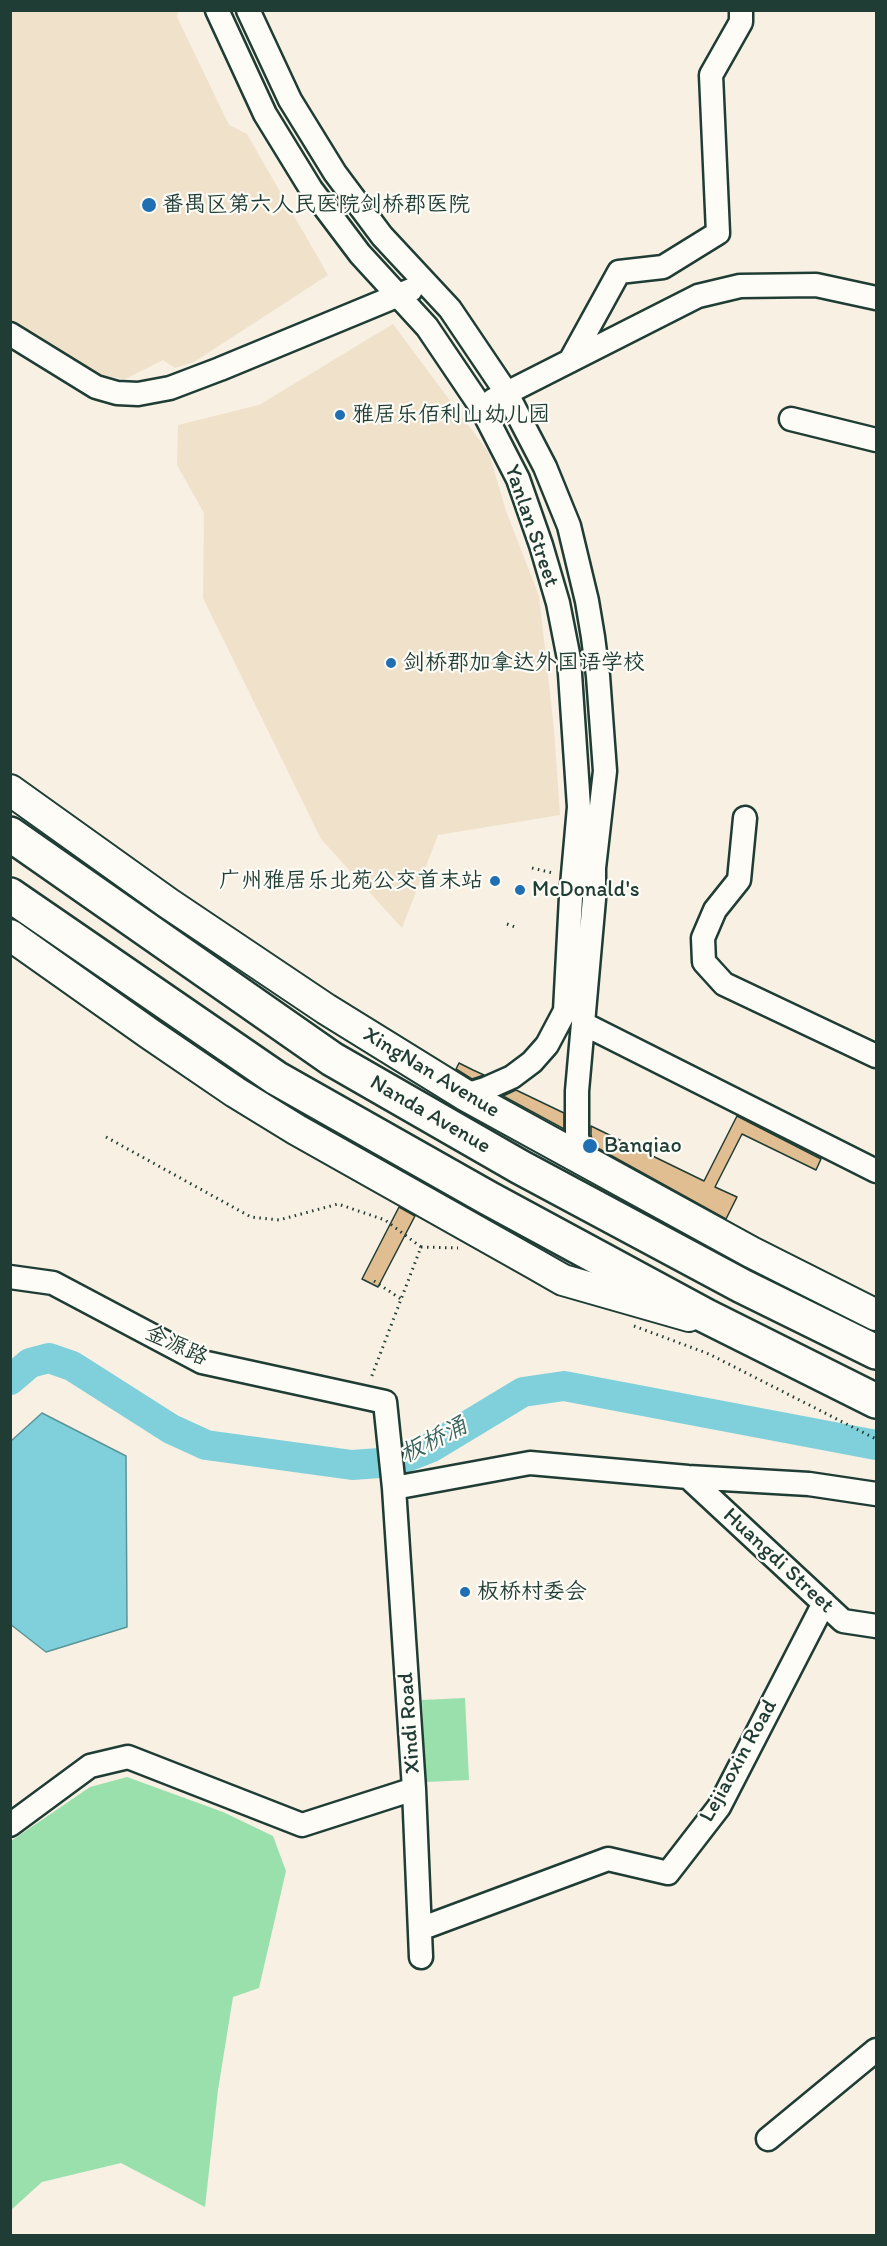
<!DOCTYPE html>
<html>
<head>
<meta charset="utf-8">
<style>
  body { margin:0 }
  #map { position:relative; width:887px; height:2246px; overflow:hidden; background:#f7f0e3; font-family:Itim,sans-serif }
  canvas { display:block }
  .frame { position:absolute; inset:0; border:12px solid #1f3d34; pointer-events:none }
</style>
</head>
<body>
<div id="map">
<canvas width="887" height="2246"></canvas>
<div class="frame"></div>
</div>
<script>
const ctx = document.querySelector('canvas').getContext('2d');
ctx.lineJoin = 'round';
function fillPath(path, color) {
  ctx.fillStyle = color;
  ctx.fill(path, 'evenodd');
}
function shape(rows) {
  const path = new Path2D();
  for (const r of rows) {
    path.moveTo(r[0], r[1]);
    for (let i = 2; i < r.length; i += 2) path.lineTo(r[i], r[i + 1]);
  }
  return path;
}
function stroke(path, color, width, dash) {
  ctx.strokeStyle = color;
  ctx.lineWidth = width;
  ctx.lineCap = dash ? 'butt' : 'round';
  ctx.setLineDash(dash || []);
  ctx.stroke(path);
}
function write(font, color, halo, rows, align = 'center') {
  ctx.font = font + ' Itim,"LXGW WenKai TC",sans-serif';
  ctx.lineWidth = 4.5;
  ctx.setLineDash([]);
  ctx.textBaseline = 'middle';
  ctx.strokeStyle = halo;
  ctx.fillStyle = color;
  for (const [text, x, y, turn = 0] of rows) {
    ctx.save();
    ctx.translate(x, y);
    ctx.rotate((+turn || 0) * Math.PI / 180);
    ctx.textAlign = isNaN(turn) ? turn : align;
    if (halo) ctx.strokeText(text, 0, 0);
    ctx.fillText(text, 0, 0);
    ctx.restore();
  }
}
fillPath(shape([
  [11,11,178,11,177,17,229,125,247,134,328,275,194,362,175,368,163,360,125,379,94,374,11,327],
  [393,324,489,453,506,511,539,596,554,729,560,815,438,835,402,928,321,839,203,598,204,513,177,465,178,425,259,405]
]), '#f0e1cb');
fillPath(shape([
  [465,1698,469,1780,426,1782,422,1700],
  [127,1777,223,1812,273,1836,286,1871,259,1988,233,1997,218,2090,205,2207,121,2163,42,2182,11,2210,11,1841,90,1787]
]), '#99e0ad');
const water = shape([
  [42,1413,126,1456,127,1627,46,1652,10,1624,11,1441,42,1413]
]);
fillPath(water, '#80d0db');
stroke(water, '#599598', 1.5);
stroke(shape([
  [10,1380,30,1363,49,1358,72,1366,171,1429,206,1445,352,1465,394,1462,432,1447,523,1392,564,1386,876,1445]
]), '#80d0db', 30);
const building = shape([
  [459,1063,473,1070,484,1075,472,1079,456,1069,459,1063],
  [516,1090,564,1113,564,1129,503,1096,516,1090],
  [737,1116,821,1159,816,1170,742,1134,715,1187,737,1197,726,1219,594,1146,591,1135,591,1126,704,1181,737,1116],
  [399,1207,415,1216,378,1287,362,1279,399,1207]
]);
fillPath(building, '#e1be92');
stroke(building, '#1f3d34', 1.5);
const minor = shape([
  [217,10,265,114,311,189,360,254,427,327,481,407,518,479,541,545,558,603,569,659,579,807,571,897,565,1011,547,1045,532,1062,512,1077,485,1089,465,1095],
  [248,10,290,100,335,173,382,236,450,309,506,392,545,467,569,526,587,601,593,637,598,676,605,771,594,868,594,899,577,1091,577,1137,581,1150,587,1162],
  [10,334,96,387,117,393,138,394,170,388,220,369,411,290],
  [570,361,619,272,663,267,718,233,711,75,741,22,741,10],
  [493,400,698,296,740,286,816,285,876,298],
  [791,419,876,440],
  [745,818,739,880,715,910,703,938,704,962,724,984,876,1056],
  [584,1024,876,1171],
  [10,1277,53,1283,202,1362,385,1402,394,1488,414,1789,421,1957],
  [688,1477,843,1621,876,1626],
  [394,1488,530,1463,688,1477,809,1484,876,1494],
  [10,1825,90,1766,128,1757,302,1825,414,1789],
  [420,1929,608,1859,668,1873,719,1807,824,1603],
  [768,2139,876,2050]
]);
const major = shape([
  [10,790,168,903,326,1009,465,1095,751,1252,876,1315],
  [10,935,150,1034,235,1092,297,1130,535,1264,563,1280,689,1316]
]);
const highway = shape([
  [10,834,332,1059,520,1167,742,1286,876,1352],
  [10,895,276,1078,488,1198,706,1316,876,1401]
]);
stroke(minor, '#1f3d34', 27);
stroke(major, '#1f3d34', 34);
stroke(highway, '#1f3d34', 38);
stroke(shape([
  [532,868,553,873],
  [507,924,518,928],
  [106,1137,251,1217,279,1220,338,1204,385,1220,421,1247,371,1378],
  [421,1247,458,1248],
  [374,1281,401,1299],
  [634,1326,709,1354,876,1439]
]), '#1f3d34', 3, [1.5, 4.5]);
stroke(minor, '#fdfcf7', 22);
stroke(major, '#fdfcf7', 30);
stroke(highway, '#fdfcf7', 33);
for (const [x, y, r, color] of [
  [149,205,8,"#1f6fb2"],
  [340,415,6,"#1f6fb2"],
  [391,663,6,"#1f6fb2"],
  [495,881,6,"#1f6fb2"],
  [520,890,6,"#1f6fb2"],
  [590,1146,8,"#1f6fb2"],
  [465,1592,6,"#1f6fb2"]
]) {
  const dot = new Path2D();
  dot.arc(x, y, r, 0, 2 * Math.PI);
  ctx.fillStyle = color;
  ctx.fill(dot);
  stroke(dot, '#fdfcf7', 2);
}
write('22px', '#1f3d34', '#fdfcf7', [
  ["番禺区第六人民医院剑桥郡医院",162,205],
  ["雅居乐佰利山幼儿园",352,415],
  ["剑桥郡加拿达外国语学校",403,663],
  ["广州雅居乐北苑公交首末站",483,881,"right"],
  ["McDonald's",532,890],
  ["Banqiao",604,1146],
  ["板桥村委会",477,1592]
], 'left');
write('22px', '#1f3d34', '#fdfcf7', [
  ["Yanlan Street",531,526,71],
  ["XingNan Avenue",431,1073,31],
  ["Nanda Avenue",430,1115,30],
  ["金源路",176,1346,25],
  ["Huangdi Street",778,1561,43],
  ["Xindi Road",410,1723,-94],
  ["Lejiaoxin Road",739,1761,-61]
]);
write('italic 24px', '#37625e', '#fdfcf7', [
  ["板桥涌",434,1441,-27]
]);
</script>
</body>
</html>
